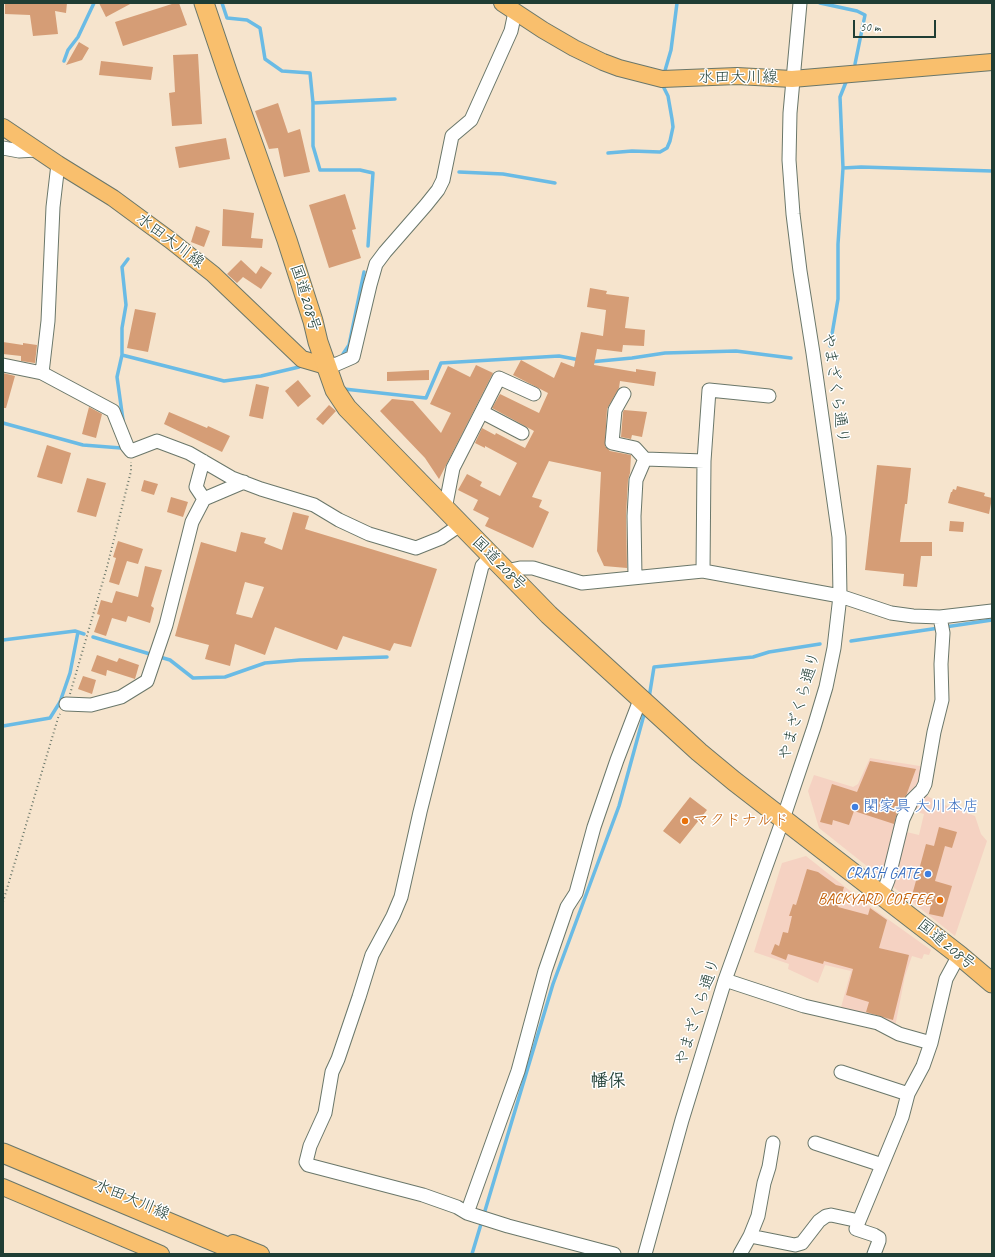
<!DOCTYPE html>
<html>
<head>
<meta charset="utf-8">
<style>
  body { margin:0 }
  #map { position:relative; width:995px; height:1257px; overflow:hidden; background:#f6e4cd; font-family:Caveat,sans-serif }
  canvas { display:block }
  .frame { position:absolute; inset:0; border:4px solid #1f3d34; pointer-events:none }
  .scale { position:absolute; left:853px; top:20px; width:83px; height:18px; box-sizing:border-box; border:2px solid #1f3d34; border-top:0; padding-left:5px; font-size:12px; line-height:14px; white-space:nowrap; color:#1f3d34; -webkit-text-stroke:3px #fff; paint-order:stroke }
</style>
</head>
<body>
<div id="map">
<canvas width="995" height="1257"></canvas>
<div class="frame"></div>
<div class="scale">50 m</div>
</div>
<script>
const ctx = document.querySelector('canvas').getContext('2d');
ctx.lineJoin = 'round';
function fillPath(path, color) {
  ctx.fillStyle = color;
  ctx.fill(path, 'evenodd');
}
function shape(rows) {
  const path = new Path2D();
  for (const r of rows) {
    path.moveTo(r[0], r[1]);
    for (let i = 2; i < r.length; i += 2) path.lineTo(r[i], r[i + 1]);
  }
  return path;
}
function stroke(path, color, width, dash) {
  ctx.strokeStyle = color;
  ctx.lineWidth = width;
  ctx.lineCap = dash ? 'butt' : 'round';
  ctx.setLineDash(dash || []);
  ctx.stroke(path);
}
function write(font, color, halo, rows, align = 'center') {
  ctx.font = font + ' Caveat,"Klee One",sans-serif';
  ctx.lineWidth = 3;
  ctx.setLineDash([]);
  ctx.textBaseline = 'middle';
  ctx.strokeStyle = halo;
  ctx.fillStyle = color;
  for (const [text, x, y, turn = 0] of rows) {
    ctx.save();
    ctx.translate(x, y);
    ctx.rotate((+turn || 0) * Math.PI / 180);
    ctx.textAlign = isNaN(turn) ? turn : align;
    if (halo) ctx.strokeText(text, 0, 0);
    ctx.fillText(text, 0, 0);
    ctx.restore();
  }
}
fillPath(shape([
  [870,758,926,767,898,830,919,835,924,814,909,810,923,794,945,805,975,816,981,834,987,841,955,936,819,828,808,791,814,775,853,787,858,784],
  [806,856,868,905,931,950,929,955,924,954,922,959,912,956,905,976,895,1027,840,1011,851,971,825,965,818,983,788,969,789,964,754,952,782,863]
]), '#f5d2c2');
stroke(shape([
  [222,3,227,18,247,20,260,28,265,59,282,71,310,73,313,103,313,146,320,170,360,170,373,173,368,246],
  [820,3,857,11,865,15,855,64],
  [64,61,68,50,78,37,94,3],
  [664,74,671,50,677,3],
  [313,103,395,99],
  [608,153,632,151,660,152,667,148,670,141,673,127,672,119,668,96,662,84],
  [843,168,861,167,992,171],
  [459,172,503,174,555,183],
  [830,346,838,299,838,244,843,168,840,97,846,82],
  [343,354,349,345,364,272],
  [122,355,224,381,261,376,299,367],
  [590,362,632,358,665,353,736,351,791,358],
  [344,389,426,398,441,363,559,356,580,360],
  [123,420,117,377,122,355,122,328,126,305,122,267,128,259],
  [3,423,83,445,121,448,123,446],
  [945,627,992,620],
  [93,637,170,660,193,678,225,677,265,663,300,660,387,657],
  [3,640,75,631,84,634],
  [851,641,939,628],
  [649,698,654,667,753,657,769,652,820,644],
  [3,726,50,718,60,702,70,673,78,632],
  [472,1254,553,984,619,806,645,711]
]), '#6abbe5', 3.5);
fillPath(shape([
  [5,3,67,3,66,13,55,11,58,34,33,36,30,15,5,14],
  [99,3,132,3,106,17],
  [175,3,179,3,187,25,123,46,115,22],
  [79,42,89,48,82,60,66,65],
  [198,54,202,124,172,126,169,93,175,92,173,55],
  [101,61,153,67,151,80,99,75],
  [278,103,288,133,300,129,310,172,284,177,278,148,269,149,255,111],
  [226,138,230,159,179,168,175,147],
  [345,194,356,229,352,230,361,258,329,268,309,205],
  [223,209,254,213,251,238,263,239,262,248,222,246],
  [196,226,210,231,204,247,191,242],
  [241,260,256,274,261,266,272,273,261,289,243,277,237,283,227,274],
  [590,288,607,291,606,294,629,297,625,328,645,330,644,346,623,345,622,352,597,349,594,365,636,372,636,369,656,372,654,386,620,381,619,388,607,409,605,446,610,451,631,455,630,473,628,480,626,516,627,568,604,566,597,551,601,472,549,461,532,497,542,500,539,507,549,512,533,548,485,526,489,518,473,510,478,500,458,490,467,474,482,482,480,486,500,496,517,463,485,446,485,448,475,443,482,428,495,435,496,433,525,448,534,431,492,408,500,394,539,413,548,393,513,375,521,360,554,378,561,362,574,367,581,332,603,336,606,310,587,307],
  [135,309,156,313,148,352,127,348],
  [3,342,23,345,23,343,37,345,35,363,21,361,21,356,3,354],
  [476,365,493,373,439,479,425,458,380,411,392,399,413,401,441,433,451,413,430,404,448,366,470,377],
  [429,370,429,380,387,381,387,372],
  [3,373,15,376,6,408,3,408],
  [298,380,311,396,298,407,285,391],
  [256,384,269,387,263,419,249,416],
  [329,405,336,411,323,425,316,419],
  [89,407,102,414,96,438,82,434],
  [624,410,647,412,642,437,632,435,631,439,621,437,623,412],
  [169,412,207,428,208,426,230,436,222,452,164,424],
  [47,445,71,453,62,484,37,477],
  [877,465,911,468,907,504,905,504,900,542,932,542,932,556,921,556,917,587,903,586,904,574,865,570],
  [87,478,106,483,96,517,77,512],
  [144,480,158,484,154,495,141,491],
  [957,486,985,493,984,496,992,498,989,514,948,503,951,492,952,492,953,489,956,490],
  [171,497,188,502,183,517,167,512],
  [293,512,309,516,305,529,437,569,411,647,394,643,390,651,343,636,337,650,275,627,265,655,235,644,230,666,205,659,209,645,175,636,201,542,236,552,241,532,266,538,264,543,282,550],
  [245,582,264,587,252,618,236,614],
  [950,521,964,522,963,532,949,531],
  [118,541,143,549,138,564,127,561,119,585,109,582,116,558,113,557],
  [145,566,162,570,151,606,154,608,150,623,128,616,126,622,112,618,106,636,94,632,100,615,97,614,101,600,112,603,116,591,138,597],
  [97,655,117,662,119,658,139,665,135,679,107,670,106,676,91,671],
  [83,676,96,680,92,694,78,689],
  [870,761,916,769,906,796,896,816,894,824,854,811,849,825,833,820,832,825,820,822,832,784,857,792],
  [690,797,707,810,680,844,663,831],
  [939,827,957,832,952,848,945,846,935,881,952,886,943,917,929,914,931,904,911,899,926,844,934,846],
  [807,869,818,872,836,885,844,887,838,907,868,915,870,908,887,920,879,948,909,955,893,1020,866,1012,869,1002,846,995,853,969,824,961,823,964,788,954,786,960,771,954,775,944,779,946,783,932,788,933,792,916,789,916,793,904,796,905]
]), '#d59d76');
const minor = shape([
  [3,148,19,151,37,150],
  [3,365,42,373,113,411,127,446,131,451,157,441,189,453,232,478,261,489,314,505,339,520,369,534,416,548,441,538,460,525],
  [326,366,337,364,353,357,370,285,376,264,385,252,426,205,438,190,443,180,452,136,471,120,511,31,515,12],
  [42,373,48,321,53,207,58,164],
  [624,394,615,410,612,443,635,448,645,459,704,461],
  [482,412,522,433],
  [203,461,196,487,204,499],
  [445,509,453,468,499,378,534,394],
  [491,556,482,566,420,812,401,897,393,916,372,955,359,997,338,1059,332,1072,325,1113,310,1146,306,1162,308,1165,423,1195,457,1207,467,1213,508,1226,614,1254],
  [506,571,520,568,533,568,582,583,703,571,840,596,891,613,913,616,940,617,992,611],
  [703,571,704,461,709,390,769,396],
  [635,577,634,516,636,480,645,459],
  [66,704,91,705,121,697,147,681,166,625,192,522,204,499,244,482],
  [882,895,888,880,903,819,912,800,922,790,925,784,934,732,942,700,941,664,943,633,940,617],
  [725,980,804,1006,878,1023,899,1034,931,1043],
  [841,1072,908,1094],
  [815,1143,882,1165],
  [467,1213,518,1071,545,971,567,907,576,893,594,827,617,760,640,700],
  [859,1221,856,1229,874,1235,879,1238,879,1241,874,1254],
  [750,1236,758,1216,764,1183,769,1167,773,1143],
  [645,1254,682,1120,725,980,783,819,814,727,826,687,834,648,840,596,839,537,813,353,800,271,793,214,789,160,790,113,800,3],
  [740,1254,750,1236,795,1245,802,1243,819,1221,826,1216,831,1215,859,1221,902,1117,908,1094,923,1066,931,1043,946,979,959,955]
]);
const major = shape([
  [502,3,543,30,574,48,603,62,619,68,662,79,737,76,792,79,992,62],
  [3,127,58,164,113,198,170,240,213,274,302,359,326,366],
  [3,1187,161,1254],
  [233,1243,261,1254]
]);
const highway = shape([
  [204,3,228,74,287,240,313,321,318,342,335,390,347,408,549,615,699,752,734,781,959,955,992,983],
  [3,1153,244,1254]
]);
stroke(minor, '#6a776a', 15);
stroke(major, '#6a776a', 18);
stroke(highway, '#6a776a', 21);
stroke(shape([
  [70,694,107,567,131,471,131,462],
  [3,902,58,718,60,714]
]), '#6a776a', 2, [1, 3]);
stroke(minor, '#fff', 13);
stroke(major, '#f9bf6d', 16);
stroke(highway, '#f9bf6d', 19);
for (const [x, y, r, color] of [
  [855,807,4,"#3f7fe0"],
  [685,821,4,"#e8710a"],
  [928,874,4,"#3f7fe0"],
  [940,900,4,"#e8710a"]
]) {
  const dot = new Path2D();
  dot.arc(x, y, r, 0, 2 * Math.PI);
  ctx.fillStyle = color;
  ctx.fill(dot);
  stroke(dot, '#fff', 1.5);
}
write('16px', '#1f3d34', '#fff', [
  ["水田大川線",738,78],
  ["水田大川線",170,241,37],
  ["国道208号",305,298,73],
  ["やまざくら通り",835,388,82],
  ["国道208号",499,564,45],
  ["やまざくら通り",800,706,-74],
  ["国道208号",946,945,39],
  ["やまざくら通り",698,1012,-72],
  ["水田大川線",132,1200,23]
]);
write('16px', '#366cbe', '#fff', [
  ["関家具 大川本店",863,807],
  ["CRASH GATE",920,874,"right"]
], 'left');
write('16px', '#c56008', '#fff', [
  ["マクドナルド",693,821],
  ["BACKYARD COFFEE",932,900,"right"]
], 'left');
write('bold 18px', '#1f3d34', '#fff', [
  ["幡保",608,1081]
]);
</script>
</body>
</html>
